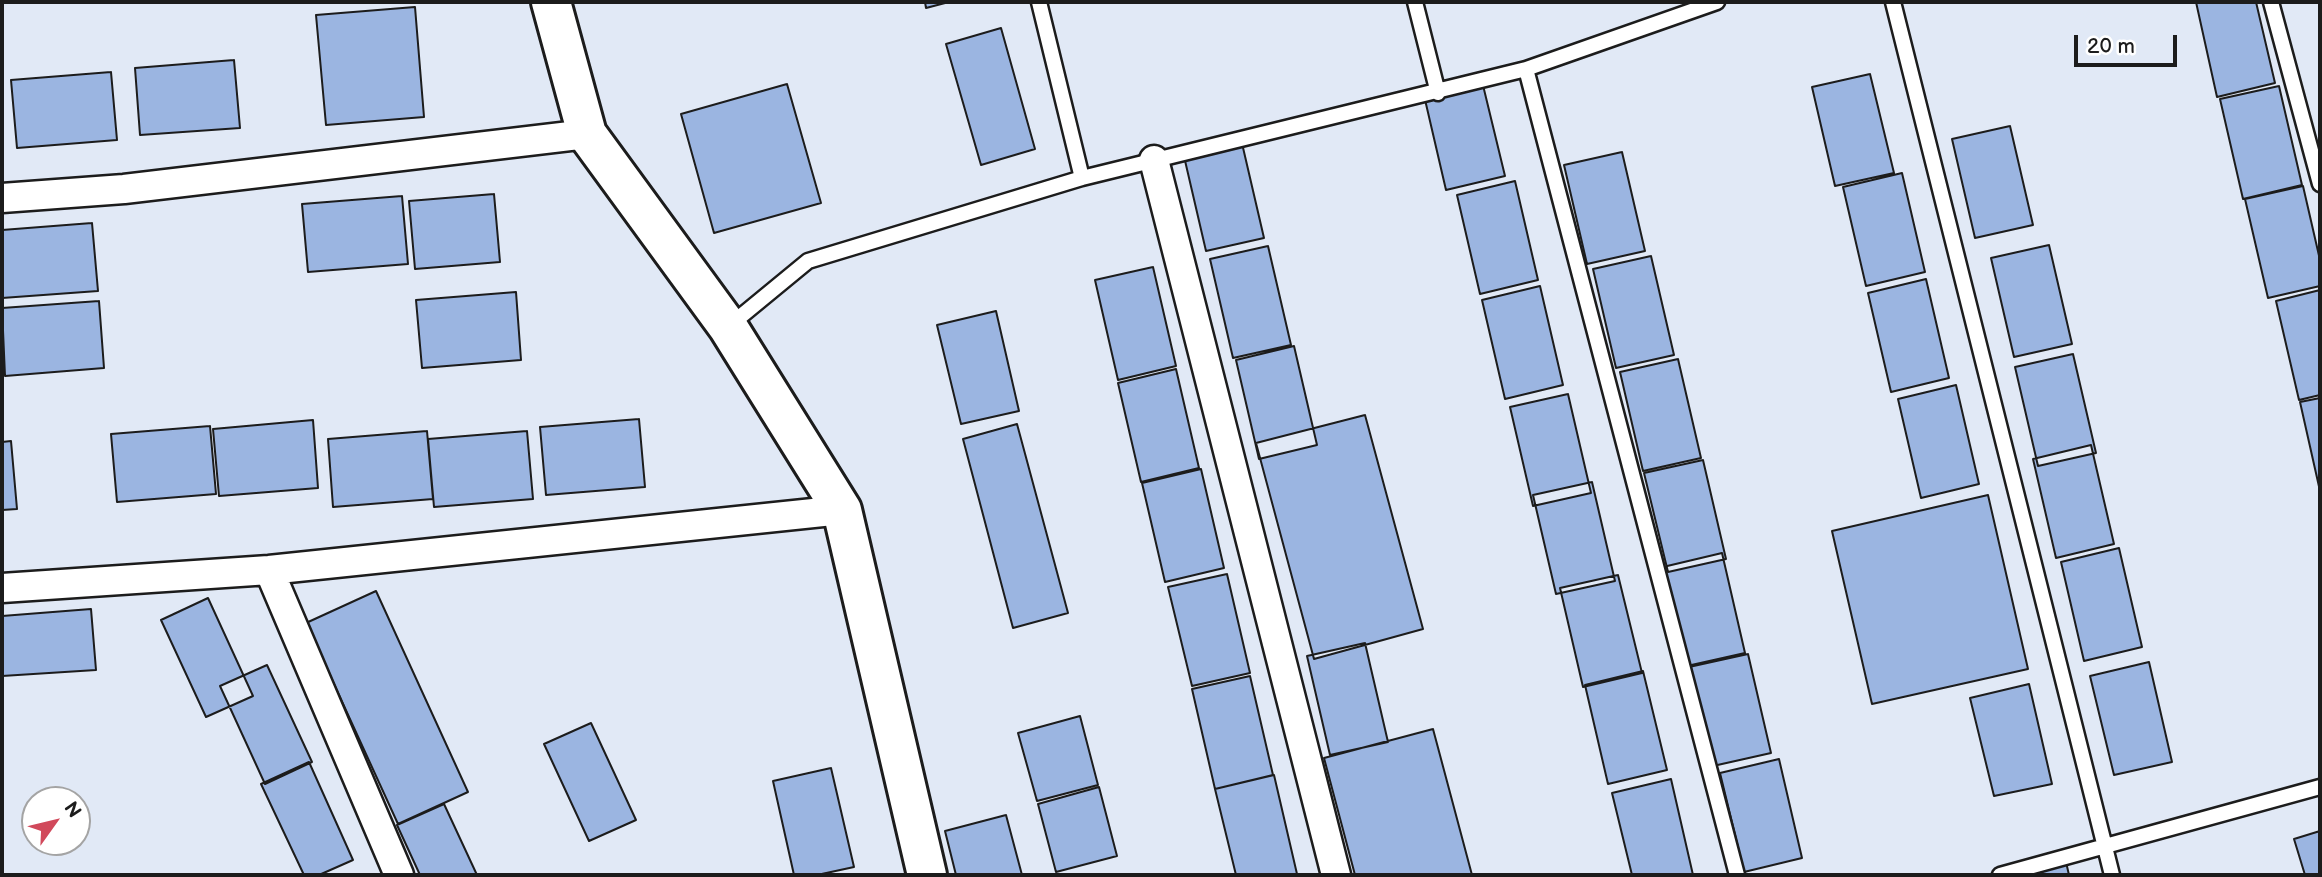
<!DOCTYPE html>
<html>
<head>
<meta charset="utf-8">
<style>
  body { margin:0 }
  #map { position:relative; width:2322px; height:877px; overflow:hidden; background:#e1e9f6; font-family:"Balsamiq Sans",sans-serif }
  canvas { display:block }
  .frame { position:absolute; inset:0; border:4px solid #1c1c1c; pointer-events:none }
  .north { position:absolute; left:21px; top:786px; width:70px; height:70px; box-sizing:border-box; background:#fff; border:2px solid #a4a4a4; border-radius:50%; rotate:56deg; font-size:19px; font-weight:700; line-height:28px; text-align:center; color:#1c1c1c }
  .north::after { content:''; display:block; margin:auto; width:24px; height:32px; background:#d1495b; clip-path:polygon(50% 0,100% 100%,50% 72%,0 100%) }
  .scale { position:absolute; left:2074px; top:35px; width:103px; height:32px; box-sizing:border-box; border:4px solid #1c1c1c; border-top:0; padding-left:9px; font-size:21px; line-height:24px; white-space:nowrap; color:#1c1c1c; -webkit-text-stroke:5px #fff; paint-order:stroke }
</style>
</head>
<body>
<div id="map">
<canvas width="2322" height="877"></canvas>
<div class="frame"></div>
<div class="north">N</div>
<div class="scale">20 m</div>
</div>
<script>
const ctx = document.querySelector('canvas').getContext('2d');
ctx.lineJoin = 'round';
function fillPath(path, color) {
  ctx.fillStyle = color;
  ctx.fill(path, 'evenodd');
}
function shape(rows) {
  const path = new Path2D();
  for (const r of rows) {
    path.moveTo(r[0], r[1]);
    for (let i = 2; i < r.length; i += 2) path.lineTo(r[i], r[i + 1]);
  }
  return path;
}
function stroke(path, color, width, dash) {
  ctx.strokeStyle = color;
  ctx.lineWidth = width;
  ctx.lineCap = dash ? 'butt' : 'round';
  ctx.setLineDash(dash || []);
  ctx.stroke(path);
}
const building = shape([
  [925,2,949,2,926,8,925,2],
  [2196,2,2256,2,2275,83,2217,97,2196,2],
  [415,7,424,117,326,125,316,15,415,7],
  [1001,28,1035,149,981,165,946,44,1001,28],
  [234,60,240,128,140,135,135,68,234,60],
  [111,72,117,140,17,148,11,80,111,72],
  [1870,74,1894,173,1835,186,1812,87,1870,74],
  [1481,77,1505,176,1446,190,1423,91,1481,77],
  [787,84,821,203,714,233,681,114,787,84],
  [2279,86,2302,185,2243,199,2220,99,2279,86],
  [2010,126,2033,225,1975,238,1952,139,2010,126],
  [1241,139,1264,238,1206,251,1183,152,1241,139],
  [1622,152,1645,251,1587,264,1564,165,1622,152],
  [1902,173,1925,272,1866,286,1843,187,1902,173],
  [1515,181,1538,280,1480,294,1457,195,1515,181],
  [2303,186,2320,260,2320,286,2268,298,2245,199,2303,186],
  [494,194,500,262,415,269,409,201,494,194],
  [402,196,408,264,308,272,302,204,402,196],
  [92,223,98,291,2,298,2,230,92,223],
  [2049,245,2072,344,2014,357,1991,258,2049,245],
  [1268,246,1291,345,1233,358,1210,259,1268,246],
  [1651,256,1674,355,1616,368,1593,269,1651,256],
  [1153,267,1176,366,1118,380,1095,280,1153,267],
  [1926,279,1949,378,1891,392,1868,293,1926,279],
  [1540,286,1563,385,1505,399,1482,300,1540,286],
  [2320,290,2320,395,2299,400,2276,301,2320,290],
  [516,292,521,360,422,368,416,300,516,292],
  [99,301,104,368,5,376,2,308,99,301],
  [996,311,1019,411,961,424,937,325,996,311],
  [1294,346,1317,445,1259,459,1236,360,1294,346],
  [2073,354,2096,453,2038,466,2015,367,2073,354],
  [1678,359,1701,458,1643,471,1620,372,1678,359],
  [1176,369,1199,468,1141,482,1118,383,1176,369],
  [1956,385,1979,484,1921,498,1898,399,1956,385],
  [1568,394,1591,493,1533,506,1510,407,1568,394],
  [2320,398,2320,491,2300,402,2320,398],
  [1365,415,1423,629,1314,659,1256,443,1365,415],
  [639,419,645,487,546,495,540,427,639,419],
  [313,420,318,488,219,496,213,429,313,420],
  [1017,424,1068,613,1013,628,963,439,1017,424],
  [210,426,216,494,117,502,111,434,210,426],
  [427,431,433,499,333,507,328,439,427,431],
  [527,431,533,499,434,507,428,439,527,431],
  [11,441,17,509,2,510,2,442,11,441],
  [2091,445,2114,544,2056,558,2033,459,2091,445],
  [1703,460,1726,559,1668,572,1644,473,1703,460],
  [1201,469,1224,568,1165,582,1142,483,1201,469],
  [1592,482,1615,581,1556,594,1533,495,1592,482],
  [1988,495,2028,669,1872,704,1832,531,1988,495],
  [2119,548,2142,647,2084,661,2061,562,2119,548],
  [1722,553,1745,653,1687,666,1663,567,1722,553],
  [1227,574,1250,673,1192,686,1168,587,1227,574],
  [1618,575,1642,673,1583,687,1560,588,1618,575],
  [376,591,468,792,398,824,306,623,376,591],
  [208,598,253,696,206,717,161,620,208,598],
  [91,609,96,670,2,676,2,616,91,609],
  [1365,643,1388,742,1330,755,1307,656,1365,643],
  [1748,654,1771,753,1713,766,1689,667,1748,654],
  [2149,662,2172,762,2114,775,2090,676,2149,662],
  [267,665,312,762,265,784,220,686,267,665],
  [1643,671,1667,770,1608,784,1585,685,1643,671],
  [1250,676,1273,775,1215,789,1192,689,1250,676],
  [2029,684,2052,784,1994,796,1970,698,2029,684],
  [1080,716,1098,785,1037,801,1018,733,1080,716],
  [591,723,636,820,589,841,544,744,591,723],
  [1433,729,1472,875,1355,875,1324,758,1433,729],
  [1779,759,1802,858,1744,872,1720,773,1779,759],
  [309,762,353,860,319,875,304,875,261,784,309,762],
  [831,768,854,867,817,875,794,875,773,781,831,768],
  [1274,775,1297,874,1236,875,1215,789,1274,775],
  [1671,779,1693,875,1632,875,1612,793,1671,779],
  [1099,787,1117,856,1056,872,1038,804,1099,787],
  [444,804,477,875,420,875,397,825,444,804],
  [1006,815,1022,875,956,875,945,831,1006,815],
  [2320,831,2320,875,2305,875,2294,839,2320,831],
  [2066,862,2069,875,2009,875,2066,862]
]);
fillPath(building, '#9bb5e1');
stroke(building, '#1c1c1c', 2);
const lane = shape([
  [1039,2,1082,178],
  [1415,2,1438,93],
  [1893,2,2112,875],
  [2271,2,2320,184],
  [1526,69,1737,875],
  [729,326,808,261,1082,178,1526,69,1717,2],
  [2000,875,2320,787]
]);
const street = shape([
  [1154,160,1336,875],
  [2,198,124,189,587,134],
  [269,570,399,875],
  [2,588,269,570,842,510]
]);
const secondary = shape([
  [551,2,587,134,728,327,842,510,927,875]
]);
stroke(lane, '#1c1c1c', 19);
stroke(street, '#1c1c1c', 33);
stroke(secondary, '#1c1c1c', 44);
stroke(lane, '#fff', 14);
stroke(street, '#fff', 28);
stroke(secondary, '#fff', 38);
</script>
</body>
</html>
